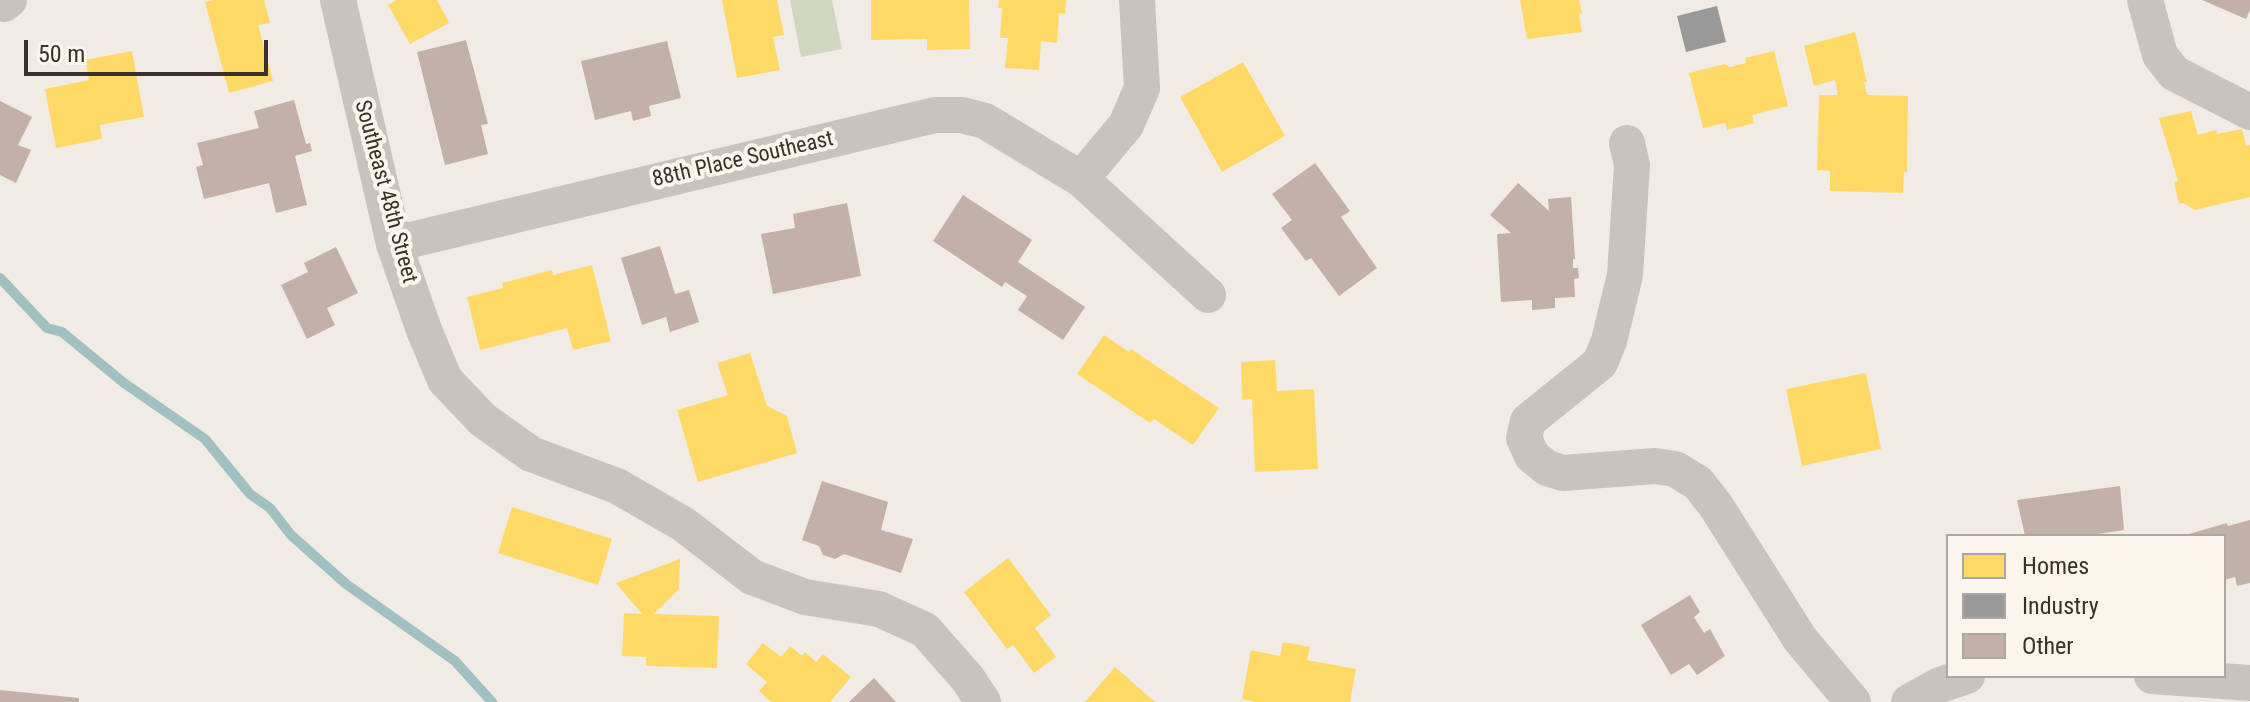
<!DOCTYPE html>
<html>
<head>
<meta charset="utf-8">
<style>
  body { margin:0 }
  #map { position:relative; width:2250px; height:702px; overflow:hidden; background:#f0ebe5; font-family:"Roboto Condensed",sans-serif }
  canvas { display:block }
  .legend { position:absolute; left:1946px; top:534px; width:280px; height:144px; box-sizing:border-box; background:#fbf5ee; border:2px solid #aea6a0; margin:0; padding:10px 14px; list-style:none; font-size:24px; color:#3b302b }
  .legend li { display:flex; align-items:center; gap:16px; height:40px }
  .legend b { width:40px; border:2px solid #aea6a0 }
  .scale { position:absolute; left:24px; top:40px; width:244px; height:36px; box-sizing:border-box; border:4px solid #3b302b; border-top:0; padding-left:10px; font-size:24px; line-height:28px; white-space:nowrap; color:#3b302b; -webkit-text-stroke:6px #fbf5ee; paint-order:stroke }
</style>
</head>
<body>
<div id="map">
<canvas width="2250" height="702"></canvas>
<ul class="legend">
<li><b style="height:22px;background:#ffd966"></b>Homes</li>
<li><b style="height:22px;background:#999"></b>Industry</li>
<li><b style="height:22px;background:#c3b0a7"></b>Other</li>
</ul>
<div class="scale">50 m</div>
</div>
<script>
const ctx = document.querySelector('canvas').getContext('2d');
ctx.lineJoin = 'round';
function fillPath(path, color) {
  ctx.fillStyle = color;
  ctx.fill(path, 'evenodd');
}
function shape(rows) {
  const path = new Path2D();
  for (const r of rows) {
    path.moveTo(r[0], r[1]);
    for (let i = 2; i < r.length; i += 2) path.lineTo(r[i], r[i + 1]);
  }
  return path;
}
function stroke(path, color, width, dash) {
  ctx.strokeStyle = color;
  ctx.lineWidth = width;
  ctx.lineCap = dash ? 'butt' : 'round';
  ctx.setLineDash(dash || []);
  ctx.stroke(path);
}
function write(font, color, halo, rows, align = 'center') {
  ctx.font = font + ' "Roboto Condensed",sans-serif';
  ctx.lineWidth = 8;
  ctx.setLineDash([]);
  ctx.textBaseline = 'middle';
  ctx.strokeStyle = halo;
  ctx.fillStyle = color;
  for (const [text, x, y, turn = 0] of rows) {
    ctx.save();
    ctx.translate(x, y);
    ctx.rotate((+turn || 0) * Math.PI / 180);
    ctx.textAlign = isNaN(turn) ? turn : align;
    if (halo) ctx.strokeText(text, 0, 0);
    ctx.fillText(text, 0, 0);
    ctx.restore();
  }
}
fillPath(shape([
  [790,0,832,0,842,49,801,57]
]), '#d1d6bf');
fillPath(shape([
  [213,0,264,0,270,23,258,25,273,81,229,93,205,2],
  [397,0,437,0,449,23,410,44,388,5],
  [722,0,777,0,784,35,773,37,780,70,737,78],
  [871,0,969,0,970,49,927,50,927,39,871,40],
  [999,0,1066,0,1065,14,1059,13,1057,43,1041,41,1039,70,1005,68,1008,38,1000,38,1002,8,998,8],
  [1520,0,1579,0,1582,13,1579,14,1582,32,1527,39],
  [1855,32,1867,82,1864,82,1867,95,1908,96,1907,172,1904,172,1903,193,1830,191,1830,171,1817,170,1819,95,1838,95,1835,80,1814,86,1804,46],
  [132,51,144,117,100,125,102,139,56,148,45,89,89,80,85,60],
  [1774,51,1788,106,1752,115,1754,123,1727,130,1725,123,1703,128,1689,73,1725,64,1730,67,1746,63,1745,58],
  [1243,62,1285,136,1222,172,1180,97],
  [2191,111,2198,135,2216,130,2217,134,2242,129,2246,146,2250,145,2250,197,2195,210,2183,203,2179,204,2174,182,2178,181,2159,118],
  [592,265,611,341,573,350,567,328,480,350,467,297,503,288,502,283,552,270,553,275],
  [1104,335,1129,352,1131,349,1219,408,1193,445,1154,419,1150,423,1077,374],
  [750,353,767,406,787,416,797,453,698,482,677,410,728,395,717,363],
  [1275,360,1277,391,1314,389,1318,469,1255,472,1252,399,1242,400,1241,362],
  [1866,373,1881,449,1802,466,1786,389],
  [512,507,612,539,598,585,498,553],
  [1008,558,1051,615,1035,628,1056,657,1034,673,1013,645,1007,649,964,592],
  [680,559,679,589,654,614,719,616,717,668,646,666,646,657,622,656,624,613,642,614,616,583],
  [1283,642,1310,647,1307,660,1356,669,1350,702,1256,702,1242,699,1251,650,1280,656],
  [763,643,781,657,790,646,802,656,805,652,816,662,823,654,851,677,830,702,771,702,759,691,767,682,746,664],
  [1115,667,1155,702,1085,702]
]), '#ffd966');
fillPath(shape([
  [1717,6,1726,42,1686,52,1677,16]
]), '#999');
stroke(shape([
  [0,278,47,328,62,332,124,383,205,439,250,494,270,508,291,535,346,584,455,661,492,702]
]), '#a1c0c1', 10);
fillPath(shape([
  [2202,0,2250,0,2250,10,2246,19],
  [466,40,488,124,481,125,488,154,445,165,417,52],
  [667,41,681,98,649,106,651,116,633,121,631,111,595,120,581,61],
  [294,100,306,144,310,143,312,151,295,156,307,205,276,213,269,183,204,199,196,167,203,165,197,143,259,128,254,111],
  [0,101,32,117,18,145,31,150,16,183,0,175],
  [1315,163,1350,211,1341,217,1377,268,1339,296,1311,258,1306,261,1281,228,1292,220,1272,194],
  [1518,183,1549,211,1548,199,1571,197,1575,259,1573,259,1573,268,1578,268,1579,278,1574,279,1575,297,1555,298,1555,308,1532,310,1532,300,1501,302,1497,234,1511,233,1490,215],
  [963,195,1032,240,1018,262,1085,307,1063,340,1018,310,1027,296,1005,282,1002,287,933,241],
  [847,203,861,276,773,294,761,234,795,228,793,214],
  [660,246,675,294,689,290,699,322,670,332,666,317,642,325,621,258],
  [336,247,358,293,327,308,335,325,307,339,281,285,308,272,304,263],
  [822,481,888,502,881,530,913,539,901,573,844,554,835,559,823,555,819,546,802,540],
  [2120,486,2124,530,2098,534,2098,536,2025,536,2017,500],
  [2250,520,2250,583,2237,586,2235,577,2224,580,2224,536,2182,536,2227,523,2228,526],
  [1690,595,1700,612,1694,617,1704,633,1710,629,1725,656,1697,675,1689,664,1671,675,1641,625],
  [874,678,896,702,849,702],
  [0,690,79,698,79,702,0,702]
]), '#c3b0a7');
stroke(shape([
  [338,0,394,244,424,330,445,380,483,420,531,454,617,486,683,524,752,577,805,597,879,609,925,630,968,679,983,702],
  [1137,0,1142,88,1126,125,1081,179,1208,295],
  [2145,0,2160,55,2174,73,2250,112],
  [4,4,9,0],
  [1627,143,1632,165,1625,275,1609,341,1600,363,1528,421,1524,438,1532,456,1547,468,1563,473,1655,466,1675,469,1698,483,1716,506,1800,639,1853,702],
  [394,244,935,115,962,115,985,121,1081,179],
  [2152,676,2250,683],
  [1909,702,1940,685,1967,676]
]), '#c9c3be', 36);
write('22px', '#3b302b', '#fbf5ee', [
  ["88th Place Southeast",743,160,-13],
  ["Southeast 48th Street",385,192,75]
]);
</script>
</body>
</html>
